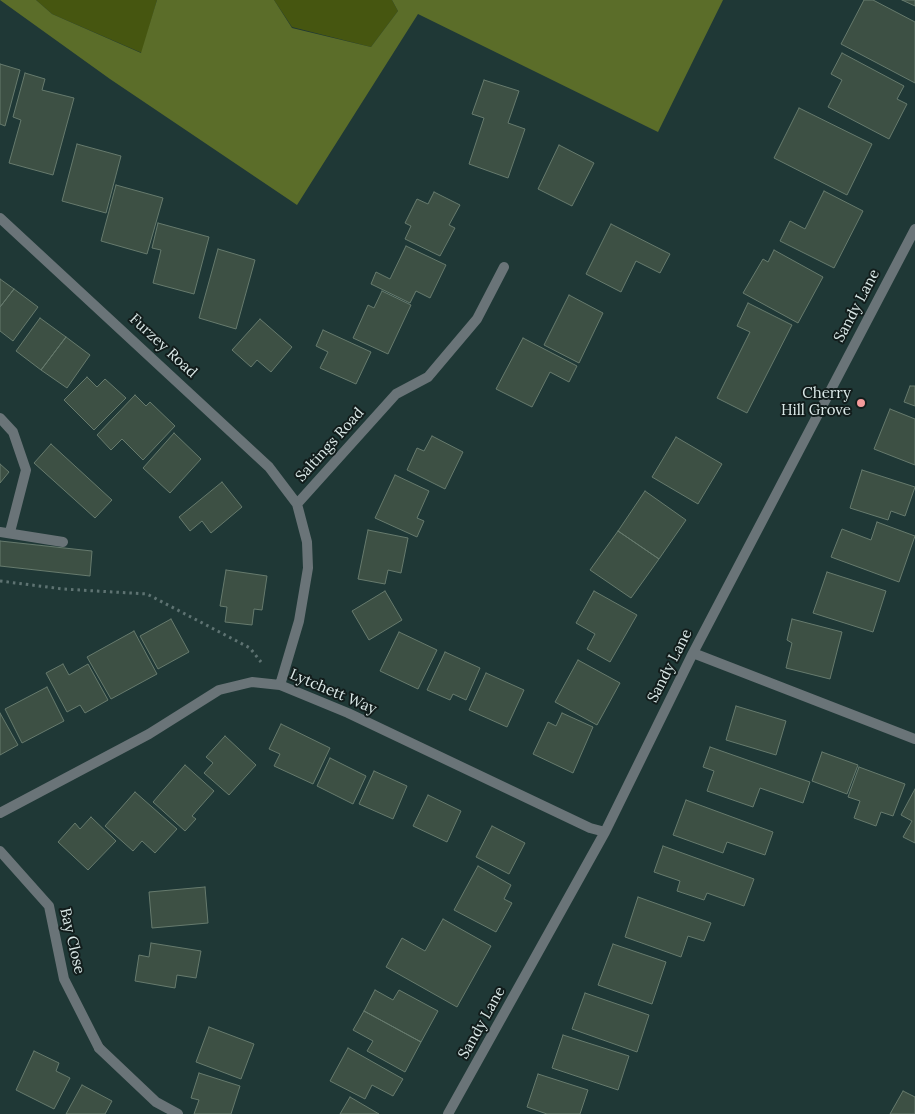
<!DOCTYPE html>
<html>
<head>
<meta charset="utf-8">
<style>
  body { margin:0 }
  canvas { display:block; background:#1f3836 }
</style>
</head>
<body>
<canvas width="915" height="1114"></canvas>
<script>
const ctx = document.querySelector('canvas').getContext('2d');
ctx.lineJoin = 'round';
function fillPath(path, color) {
  ctx.fillStyle = color;
  ctx.fill(path, 'evenodd');
}
function shape(rows) {
  const path = new Path2D();
  for (const r of rows) {
    path.moveTo(r[0], r[1]);
    for (let i = 2; i < r.length; i += 2) path.lineTo(r[i], r[i + 1]);
  }
  return path;
}
function stroke(path, color, width, dash) {
  ctx.strokeStyle = color;
  ctx.lineWidth = width;
  ctx.lineCap = dash ? 'butt' : 'round';
  ctx.setLineDash(dash || []);
  ctx.stroke(path);
}
function write(font, color, halo, rows, align = 'center') {
  ctx.font = font + ' Lora,serif';
  ctx.lineWidth = 4;
  ctx.setLineDash([]);
  ctx.textBaseline = 'middle';
  ctx.strokeStyle = halo;
  ctx.fillStyle = color;
  for (const [text, x, y, turn = 0] of rows) {
    ctx.save();
    ctx.translate(x, y);
    ctx.rotate((+turn || 0) * Math.PI / 180);
    ctx.textAlign = isNaN(turn) ? turn : align;
    if (halo) ctx.strokeText(text, 0, 0);
    ctx.fillText(text, 0, 0);
    ctx.restore();
  }
}
fillPath(shape([
  [36,0,157,0,142,53,52,14],
  [274,0,392,0,398,11,371,47,292,27]
]), '#465610');
fillPath(shape([
  [0,0,36,0,52,14,141,53,157,0,274,0,292,28,371,47,398,11,392,0,723,0,658,132,418,14,297,205,110,79]
]), '#5b6d29');
const building = shape([
  [864,0,873,0,915,22,915,83,841,44,864,0],
  [902,0,915,0,915,6,902,0],
  [842,53,904,86,897,99,907,104,889,139,828,107,842,80,831,74,842,53],
  [0,64,20,70,5,126,0,124,0,64],
  [25,73,45,79,42,90,74,98,53,175,9,163,21,120,13,117,25,73],
  [484,80,519,91,508,123,525,129,508,178,469,164,484,118,472,114,484,80],
  [799,108,872,144,847,195,774,158,799,108],
  [77,144,121,156,106,213,62,201,77,144],
  [559,145,594,163,572,206,538,189,559,145],
  [116,185,163,198,147,254,101,241,116,185],
  [824,191,863,211,834,268,780,241,790,221,805,229,824,191],
  [434,192,460,205,449,225,455,228,440,256,405,239,411,226,405,223,417,199,428,204,434,192],
  [158,223,209,237,194,294,153,283,161,250,152,248,158,223],
  [611,224,670,254,660,273,636,261,621,292,586,274,611,224],
  [406,246,446,265,430,298,416,291,410,303,371,284,376,272,390,279,406,246],
  [218,249,255,260,236,329,199,318,218,249],
  [774,250,823,277,798,323,743,293,763,259,768,262,774,250],
  [0,279,14,289,0,307,0,279],
  [14,289,38,307,13,341,0,331,0,307,14,289],
  [382,291,411,305,388,354,353,338,368,305,374,308,382,291],
  [569,295,603,313,579,363,544,345,569,295],
  [748,303,792,325,747,413,717,398,750,332,737,326,748,303],
  [40,318,66,337,41,370,16,351,40,318],
  [260,319,292,347,271,372,257,360,251,367,232,350,260,319],
  [323,330,371,352,356,384,320,368,328,352,316,346,323,330],
  [66,337,90,355,67,388,41,370,66,337],
  [523,338,577,366,569,382,550,372,532,407,496,389,523,338],
  [87,377,97,387,105,379,126,398,94,430,64,400,87,377],
  [910,386,915,386,915,406,904,402,910,386],
  [135,395,146,406,150,402,175,426,143,460,122,439,111,450,97,435,135,395],
  [890,409,915,419,915,465,874,449,890,409],
  [174,433,201,459,170,493,143,468,174,433],
  [432,436,463,452,445,489,407,470,417,448,424,451,432,436],
  [676,437,722,464,698,504,652,477,676,437],
  [51,444,112,500,95,518,34,463,51,444],
  [0,464,9,472,0,483,0,464],
  [862,470,915,487,905,516,891,511,888,520,850,508,862,470],
  [395,475,429,491,417,518,424,521,417,537,375,518,395,475],
  [222,482,242,507,211,533,202,521,190,531,179,517,222,482],
  [645,491,686,520,659,559,618,531,645,491],
  [877,522,915,536,899,582,831,557,842,529,871,540,877,522],
  [368,530,408,538,401,573,388,570,385,584,358,579,368,530],
  [618,531,659,559,631,598,590,570,618,531],
  [0,541,92,551,90,576,0,566,0,541],
  [226,570,267,576,262,610,254,609,252,625,225,622,227,607,220,606,226,570],
  [827,572,886,591,873,632,813,613,827,572],
  [385,591,402,620,369,640,352,611,385,591],
  [594,591,637,615,610,662,587,649,595,634,576,623,594,591],
  [171,619,189,652,158,669,140,636,171,619],
  [792,619,842,632,830,679,786,668,792,643,787,640,792,619],
  [134,631,157,674,111,699,87,657,134,631],
  [399,632,437,650,418,689,380,671,399,632],
  [445,652,480,668,466,700,453,694,450,700,427,690,445,652],
  [578,660,620,683,597,725,555,702,578,660],
  [63,664,69,675,88,664,108,700,85,713,80,705,67,712,46,673,63,664],
  [486,673,524,690,507,727,469,710,486,673],
  [47,687,64,721,22,743,5,709,47,687],
  [736,706,786,721,776,755,726,740,736,706],
  [0,713,18,745,0,755,0,713],
  [562,713,593,727,573,773,533,754,548,722,556,726,562,713],
  [281,724,330,748,313,784,274,766,280,754,269,749,281,724],
  [225,736,256,765,229,795,204,773,213,763,206,757,225,736],
  [710,747,810,782,803,803,760,788,753,807,707,791,714,771,703,767,710,747],
  [822,752,858,765,847,794,812,781,822,752],
  [330,758,366,776,353,804,317,786,330,758],
  [185,765,214,791,192,816,196,819,185,831,153,802,185,765],
  [859,767,905,784,893,816,881,812,876,826,854,818,860,801,848,797,859,767],
  [374,771,407,786,393,819,359,804,374,771],
  [915,789,915,843,903,837,912,821,901,815,915,789],
  [135,792,177,829,155,853,142,841,133,851,105,826,135,792],
  [428,795,461,811,447,842,413,826,428,795],
  [686,800,773,832,765,855,727,842,723,853,673,835,686,800],
  [91,817,116,841,88,870,58,842,75,823,80,829,91,817],
  [492,826,525,843,509,874,476,857,492,826],
  [663,846,754,879,744,906,707,893,704,900,677,891,680,881,654,872,663,846],
  [478,866,511,885,504,899,512,903,496,932,454,910,478,866],
  [205,887,208,923,152,928,149,892,205,887],
  [638,897,711,923,704,941,688,936,681,957,625,937,638,897],
  [443,919,491,946,457,1007,386,967,402,938,425,951,443,919],
  [151,943,201,951,196,978,177,975,175,988,135,981,139,955,149,957,151,943],
  [613,944,666,962,652,1004,598,985,613,944],
  [375,990,393,1000,399,990,438,1011,421,1042,364,1011,375,990],
  [585,993,649,1015,637,1052,572,1029,585,993],
  [364,1011,421,1042,405,1072,367,1051,373,1041,353,1030,364,1011],
  [209,1027,254,1044,241,1079,196,1062,209,1027],
  [563,1035,629,1056,618,1090,552,1068,563,1035],
  [348,1048,403,1079,393,1096,372,1085,365,1099,330,1081,348,1048],
  [34,1051,59,1063,56,1071,70,1078,54,1109,16,1090,34,1051],
  [199,1073,240,1086,231,1114,194,1114,199,1100,191,1098,199,1073],
  [538,1074,588,1090,580,1114,547,1114,527,1107,538,1074],
  [82,1085,112,1101,105,1114,66,1114,82,1085],
  [903,1091,915,1097,915,1114,890,1114,903,1091],
  [350,1097,379,1114,340,1114,350,1097]
]);
fillPath(building, '#3d5044');
stroke(building, '#667a6d', 1);
stroke(shape([
  [0,581,63,589,147,594,250,648,261,662]
]), '#5e7372', 3, [2.5, 4]);
stroke(shape([
  [0,418,13,432,26,470,10,532],
  [0,532,63,542],
  [99,1048,156,1102,178,1114]
]), '#6a7478', 10);
stroke(shape([
  [0,218,269,467,297,504],
  [693,653,915,739],
  [280,685,299,621,308,568,307,542,297,504,396,394,428,377,477,319,504,267],
  [0,813,149,734,219,690,252,682,280,685,348,713,590,828,605,832],
  [0,851,49,906,64,979,99,1048],
  [448,1114,605,832,693,653,915,229]
]), '#6a7478', 10);
for (const [x, y, r, color] of [
  [861,403,5,"#f59b9c"]
]) {
  const dot = new Path2D();
  dot.arc(x, y, r, 0, 2 * Math.PI);
  ctx.fillStyle = color;
  ctx.fill(dot);
  stroke(dot, '#121d1c', 2);
}
write('15px', '#dbe9e8', '#121d1c', [
  ["Sandy Lane",857,306,-62],
  ["Furzey Road",163,346,43],
  ["Saltings Road",330,445,-48],
  ["Sandy Lane",670,666,-63],
  ["Lytchett Way",333,692,23],
  ["Bay Close",72,941,77],
  ["Sandy Lane",482,1023,-61]
]);
write('15px', '#dbe9e8', '#121d1c', [
  ["Cherry",851,394],
  ["Hill Grove",851,411]
], 'right');
</script>
</body>
</html>
